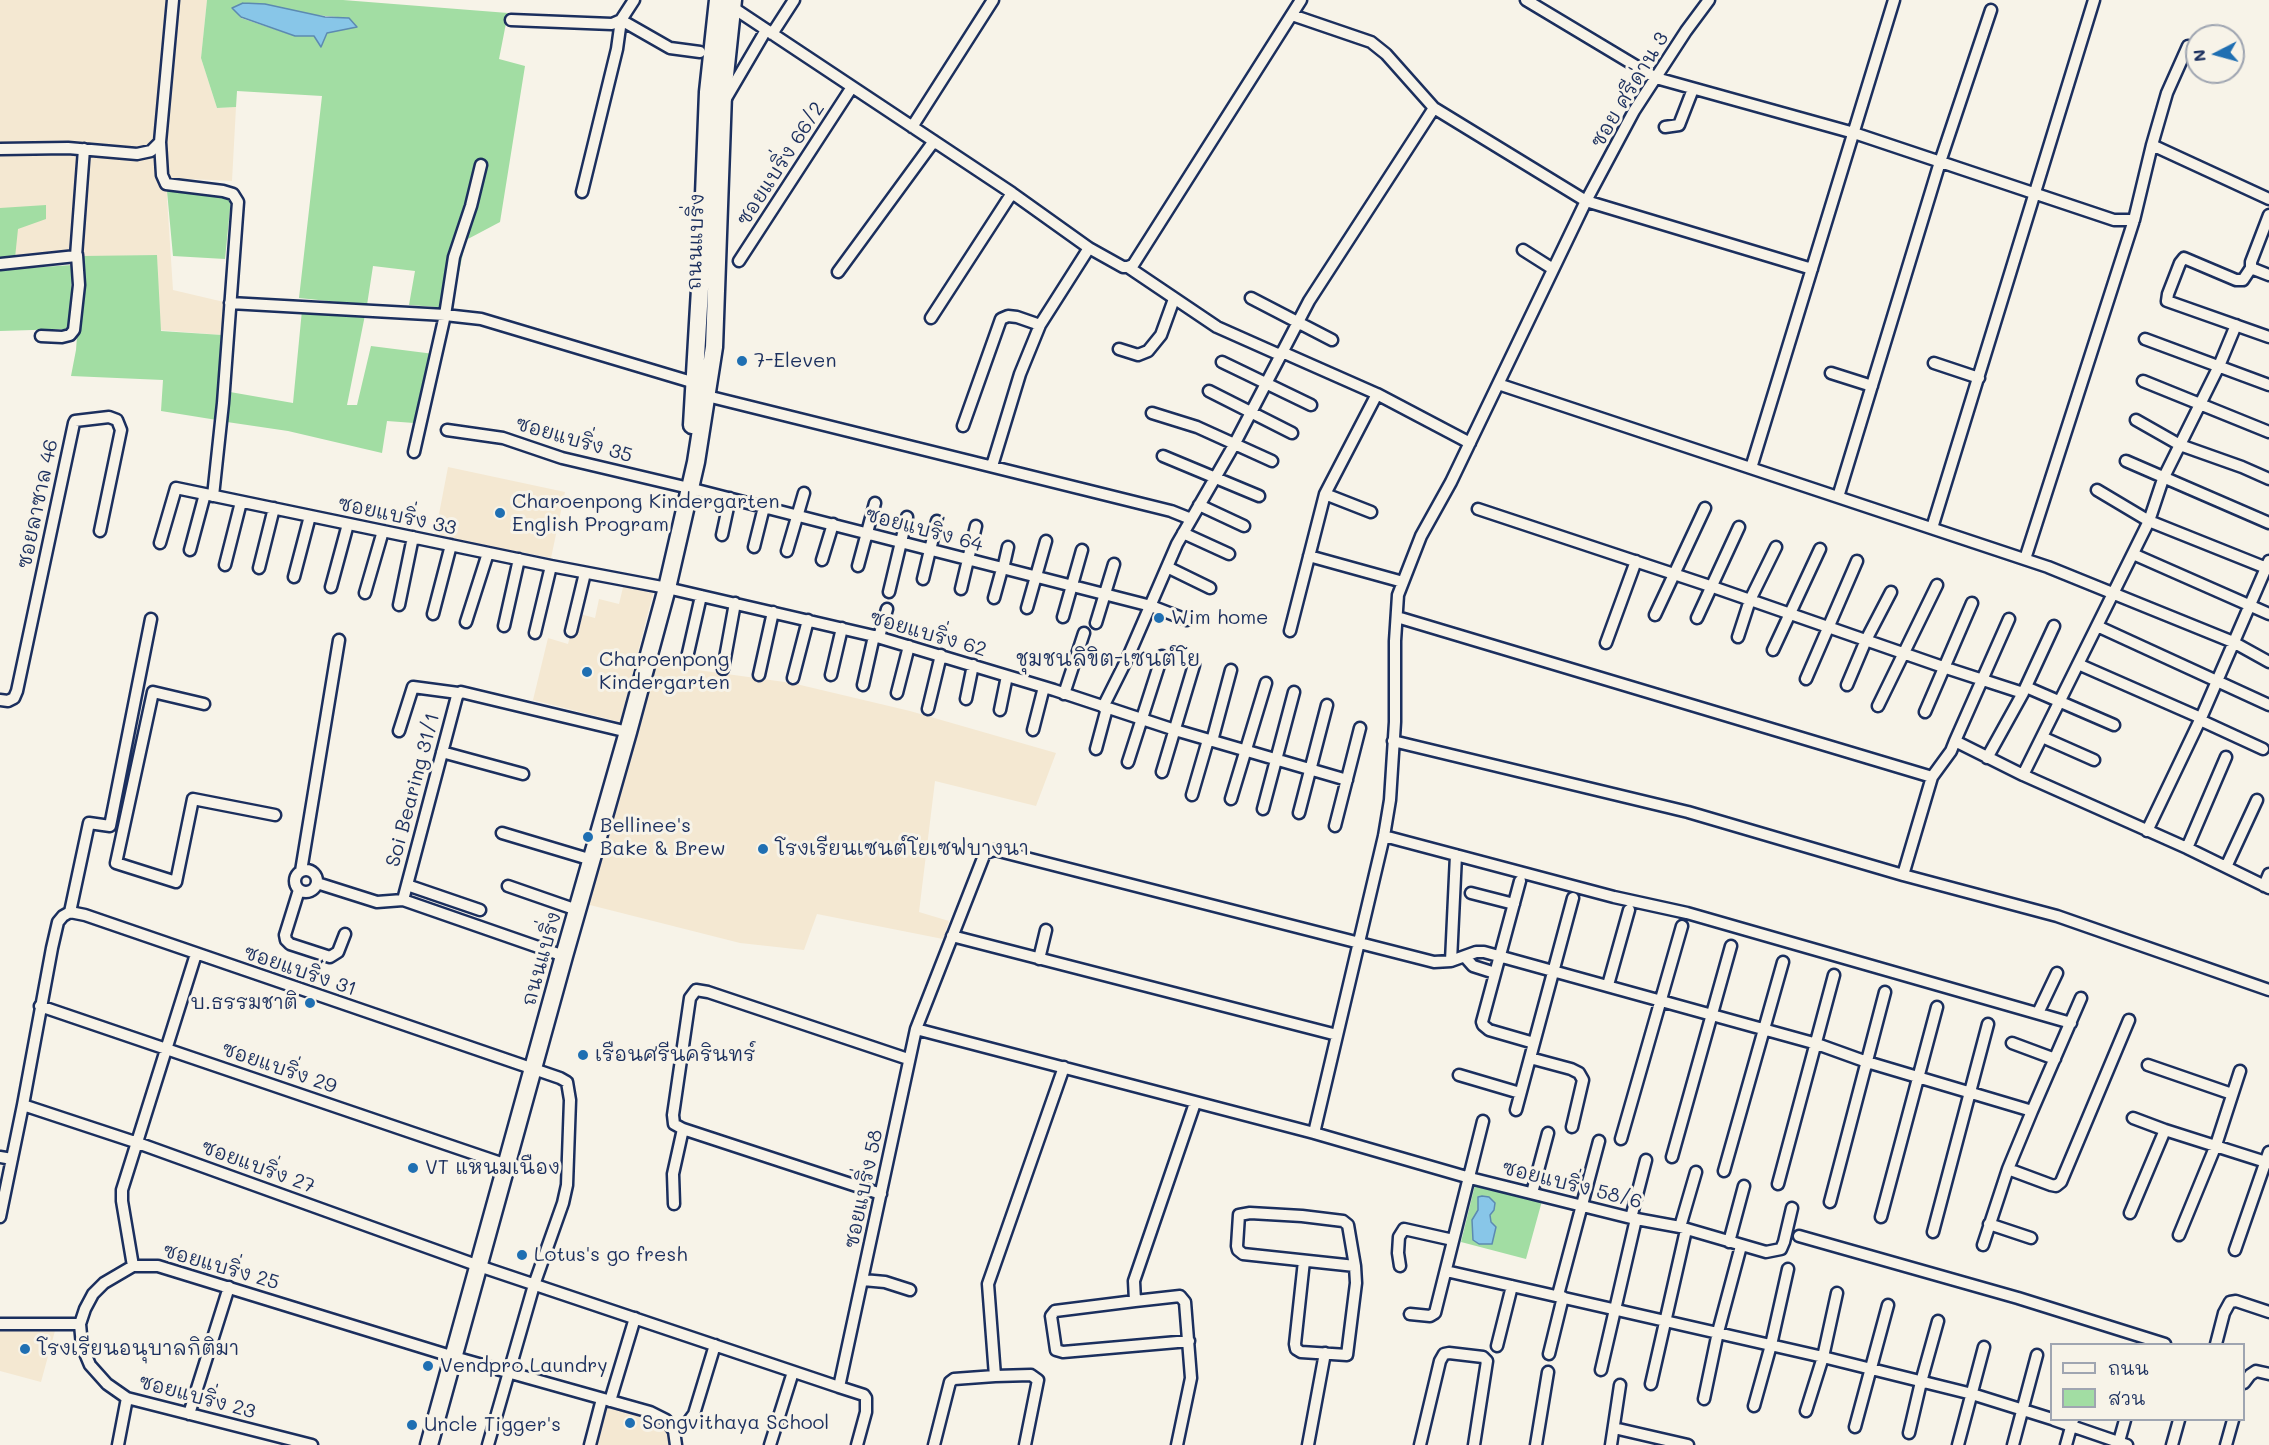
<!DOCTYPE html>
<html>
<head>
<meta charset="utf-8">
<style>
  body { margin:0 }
  #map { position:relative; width:2269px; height:1445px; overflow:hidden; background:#f7f3e8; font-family:Mali,"Playpen Sans Thai",sans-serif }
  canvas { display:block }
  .legend { position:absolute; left:2050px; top:1343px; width:195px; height:78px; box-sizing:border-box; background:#f7f3e8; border:2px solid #9fa5b1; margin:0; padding:8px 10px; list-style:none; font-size:18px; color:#1b2f5e }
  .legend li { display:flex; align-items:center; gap:12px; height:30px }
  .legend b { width:30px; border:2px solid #9fa5b1 }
  .north { position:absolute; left:2185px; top:24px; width:60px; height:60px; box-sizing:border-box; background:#f7f3e8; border:2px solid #9fa5b1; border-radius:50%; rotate:264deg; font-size:16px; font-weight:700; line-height:24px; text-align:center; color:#1b2f5e }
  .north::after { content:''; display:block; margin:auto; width:21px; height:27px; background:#1f6fb2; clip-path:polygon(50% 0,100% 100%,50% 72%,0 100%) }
</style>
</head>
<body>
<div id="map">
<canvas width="2269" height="1445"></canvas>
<ul class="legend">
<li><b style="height:8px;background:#f7f3e8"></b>ถนน</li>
<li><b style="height:16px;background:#a2dda3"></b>สวน</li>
</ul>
<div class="north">N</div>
</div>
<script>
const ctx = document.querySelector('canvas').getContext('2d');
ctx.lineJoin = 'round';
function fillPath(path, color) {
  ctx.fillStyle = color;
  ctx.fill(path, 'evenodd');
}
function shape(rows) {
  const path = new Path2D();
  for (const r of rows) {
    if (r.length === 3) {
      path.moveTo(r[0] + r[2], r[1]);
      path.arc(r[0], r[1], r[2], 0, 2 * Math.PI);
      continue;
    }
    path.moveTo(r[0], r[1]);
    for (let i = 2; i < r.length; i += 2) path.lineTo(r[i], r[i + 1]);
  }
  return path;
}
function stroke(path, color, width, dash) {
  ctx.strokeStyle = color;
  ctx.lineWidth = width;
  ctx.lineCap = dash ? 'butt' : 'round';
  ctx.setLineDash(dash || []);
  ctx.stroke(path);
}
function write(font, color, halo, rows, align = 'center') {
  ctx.font = font + ' Mali,"Playpen Sans Thai",sans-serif';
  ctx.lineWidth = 6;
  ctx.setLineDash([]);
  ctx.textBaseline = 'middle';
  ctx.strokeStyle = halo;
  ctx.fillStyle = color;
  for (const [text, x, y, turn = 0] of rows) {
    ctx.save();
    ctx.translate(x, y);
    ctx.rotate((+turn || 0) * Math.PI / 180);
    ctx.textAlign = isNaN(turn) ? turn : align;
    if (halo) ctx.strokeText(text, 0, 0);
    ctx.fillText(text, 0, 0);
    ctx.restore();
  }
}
fillPath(shape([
  [0,0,207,0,201,58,217,108,236,107,232,181,168,178,167,198,173,290,224,302,222,335,158,330,157,255,0,259],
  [448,467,565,492,551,558,435,535],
  [624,583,654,590,620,722,533,700,548,638,568,644,576,613,595,618,599,599,619,604],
  [654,664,792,683,910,711,1056,753,1036,806,935,781,919,912,949,921,943,939,817,914,804,950,740,943,586,904],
  [56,1327,41,1382,0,1371,0,1328],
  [604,1402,658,1420,667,1427,673,1445,592,1445]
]), '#f4e8d2');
fillPath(shape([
  [207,0,343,0,508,13,499,59,525,66,500,222,466,240,451,308,409,305,415,271,373,266,367,305,299,298,322,96,237,91,236,107,217,108,201,58],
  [233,8,349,18,357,27,327,33,321,46,314,36,295,36,241,18],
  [167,191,225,194,231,199,225,259,173,256],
  [46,205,46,219,18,229,15,258,0,259,0,208],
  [157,255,161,331,222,335,217,420,161,411,163,380,71,376,76,350,83,256],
  [72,265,70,323,65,329,0,331,0,270],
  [302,310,365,315,347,405,357,405,371,346,434,354,414,423,387,421,382,453,288,431,227,422,230,392,293,403],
  [1475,1185,1542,1201,1526,1259,1461,1242]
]), '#a2dda3');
const water = shape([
  [243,3,265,4,325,17,349,18,357,27,327,33,321,47,314,36,295,36,241,17,232,8,243,3],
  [1482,1196,1489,1197,1495,1203,1494,1210,1490,1215,1491,1222,1496,1227,1492,1244,1479,1244,1473,1240,1472,1220,1478,1210,1478,1197,1482,1196]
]);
fillPath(water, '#88c6e8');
stroke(water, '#5c8ab1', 1.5);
const minor = shape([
  [1526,0,1656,78,1854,133,2114,220,2134,220],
  [732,7,1012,193,1089,248,1123,267,1128,267,1217,327,1280,355],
  [1292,15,1371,42,1386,54,1434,108,1586,201,1812,269],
  [511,20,612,24,621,20,634,0],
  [772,34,794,0],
  [725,100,766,30],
  [912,127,993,0],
  [1665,127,1679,125,1693,89],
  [160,142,162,175,166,184,223,191,233,194,238,202,223,403,213,496],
  [2152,145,2269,199],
  [0,149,68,148,137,154,151,151,160,142,173,0],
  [582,192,617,49,621,20,670,48,700,52],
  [2269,215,2251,262,2251,268,2269,275],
  [1523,250,1553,269],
  [739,261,852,87],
  [0,264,76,256,84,149],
  [1128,267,1133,265,1301,0],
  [2251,268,2243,280,2236,280,2184,258,2180,263,2168,294,2167,301,2269,337],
  [838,272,934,141],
  [1251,298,1332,340],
  [230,303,445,315,481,319,695,383],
  [931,318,1012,193],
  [41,336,62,337,70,335,74,330,79,285,77,255],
  [2145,339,2269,385],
  [1119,349,1138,355,1148,351,1161,335,1174,299],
  [1282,352,1377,394,1470,443],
  [1222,362,1311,405],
  [1934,363,1979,378],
  [1831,373,1872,386],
  [2143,381,2269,432],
  [1498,384,2048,567,2233,642,2269,662],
  [1209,391,1292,433],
  [707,396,1171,511,1191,519],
  [1152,413,1197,427,1272,461],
  [2136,420,2180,445,2242,467,2269,479],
  [963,426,1001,319,1008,316,1017,317,1040,325],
  [447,430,503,438,562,458,689,488,1151,606,1187,620],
  [414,452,445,315,454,257,471,206,481,165],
  [1163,456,1259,496],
  [2126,461,2269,523],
  [992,466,1020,374,1040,325,1089,248],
  [1751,468,1894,0],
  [2097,490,2149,521,2269,569],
  [1325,494,1371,512],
  [1838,497,1940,162,1991,10],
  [1199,505,1244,526],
  [1478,509,1710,586,1943,667,2023,693],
  [1932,528,2094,0],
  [1183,533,1229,554],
  [722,535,730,498],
  [160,543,176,488,551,566,667,588,874,636,1054,690,1175,730,1347,780],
  [754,547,764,507],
  [190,550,205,494],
  [787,551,804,493],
  [2133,554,2269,614],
  [1309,556,1403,582],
  [2025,559,2134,220,2152,145,2167,93,2188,46],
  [822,560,833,524],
  [225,565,241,502],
  [858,566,875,503],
  [1167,567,1210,588],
  [259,568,274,508],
  [1003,569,1008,547],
  [294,577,310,516],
  [923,579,937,521],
  [331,587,348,524],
  [961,589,976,526],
  [889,592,907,517],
  [365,593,383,531],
  [994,598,1002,569],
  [399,605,413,537],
  [1027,608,1046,541],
  [433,614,451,545],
  [1655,615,1705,508],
  [1063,617,1082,550],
  [1397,617,1932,777],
  [1697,618,1739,527],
  [466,622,488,553],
  [1096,623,1114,564],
  [504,626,519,559],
  [2097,626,2269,705],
  [571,631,585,573],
  [1290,631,1325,494,1377,394],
  [535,633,551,566],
  [879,637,887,609],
  [1738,637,1750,600,1776,547],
  [1606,643,1636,561],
  [1773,650,1820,549],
  [686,662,701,596],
  [2078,664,2201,718],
  [723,669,735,603],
  [759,675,773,612],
  [831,675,842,628],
  [793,678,808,620],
  [1806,679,1857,561],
  [863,685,874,636],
  [1847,685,1866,640,1891,592],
  [2026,687,2114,725],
  [897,693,909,646],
  [1064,694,1084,633],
  [966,699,973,665],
  [0,700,8,701,14,698,17,691,74,423,75,421,109,417,117,420,121,430,100,531],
  [204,704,153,692,116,863,176,882,193,799,275,815],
  [1878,706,1937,585],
  [1103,707,1128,657,1177,544,1234,445,1309,301,1434,108],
  [928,709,941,655],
  [1000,710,1007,676],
  [1925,712,1972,603],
  [2200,720,2263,749],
  [1033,730,1044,687],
  [399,731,413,687,458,693],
  [2042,737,2094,760],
  [1212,741,1231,670],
  [1393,741,1688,812,1903,875,2057,916,2269,990],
  [1955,741,2009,619],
  [1096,749,1107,708],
  [442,752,523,774],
  [1987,758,2023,693,2054,626],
  [1128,762,1162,656],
  [1162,772,1194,665],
  [2023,775,2149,521,2163,479,2219,366,2236,325],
  [1192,795,1208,740],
  [1231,799,1266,683],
  [1263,809,1294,692],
  [1299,813,1327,705],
  [1335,826,1360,728],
  [2147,831,2201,718,2269,561],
  [502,833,592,860],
  [1384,836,1614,897,1687,913,2071,1023],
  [2187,848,2226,757],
  [2226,867,2257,800],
  [306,881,11],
  [301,871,339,640],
  [1903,875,1932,777,1951,751,1955,741,2023,775,2187,848,2269,888],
  [1520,881,1482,1022,1483,1025,1489,1030,1534,1043],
  [317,883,377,902,403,900],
  [407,885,480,910],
  [508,886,577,910],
  [2264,886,2269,874],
  [299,890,285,935,286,940,290,944,330,957,338,952,345,934],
  [1471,893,1514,904],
  [70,912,89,823,110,826,151,619],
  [952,936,1337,1035],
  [564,956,403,900,457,696,461,692,628,732],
  [1465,957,1473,966,1495,973],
  [1039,959,1046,930],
  [1451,961,1456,855],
  [1608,985,1629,910],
  [40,1006,507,1165],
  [2038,1013,2057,973],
  [916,1029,985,853,995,850,1434,962,1451,961,1476,952,1484,952,1817,1044,1867,1062,2032,1111,2008,1169,1983,1245],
  [2012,1043,2055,1059],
  [1530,1058,1571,1069,1579,1073,1583,1080,1572,1127],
  [2148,1065,2232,1094],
  [1459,1075,1520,1093],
  [23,1105,135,1142,479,1266,839,1387,916,1029,1314,1133,1470,1178,1631,1218,1680,1227,1766,1252,1781,1249,1784,1242,1792,1208],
  [1516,1110,1573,898],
  [2032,1111,2081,998],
  [2133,1118,2165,1130,2269,1163],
  [1314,1133,1384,836,1390,800,1395,722,1395,641,1398,595,1421,536,1451,482,1586,201,1634,111,1686,31,1709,0],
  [1621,1139,1682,926],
  [0,1157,12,1159],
  [1672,1157,1731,946],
  [2008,1169,2051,1185,2056,1186,2061,1182,2129,1020],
  [1724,1171,1783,962],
  [1778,1184,1834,975],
  [1532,1193,1548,1133],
  [881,1194,683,1129,674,1124,673,1115,690,998,696,990,708,992,908,1059],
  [1830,1202,1885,992],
  [674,1204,673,1174,683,1129],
  [2130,1213,2165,1130],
  [0,1217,23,1105,52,948,58,922,63,916,70,912,85,915,560,1078,567,1082,570,1100,567,1185,563,1203,534,1285,488,1445],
  [1881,1217,1937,1007],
  [1631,1218,1646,1160],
  [1989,1224,2031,1238],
  [1680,1227,1696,1172],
  [1933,1232,1988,1024],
  [2179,1235,2216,1145,2240,1071],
  [1799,1236,2018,1298,2165,1344],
  [1729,1242,1744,1186],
  [2235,1250,2269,1152],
  [1304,1261,1295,1344,1296,1349,1301,1352,1347,1355,1356,1283,1355,1266,1348,1225,1343,1221,1302,1216,1250,1213,1239,1215,1237,1246,1238,1250,1243,1254,1355,1266],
  [133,1266,122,1201,122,1190,196,954],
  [1400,1266,1398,1253,1399,1237,1404,1229,1453,1240],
  [1446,1271,1823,1357,1972,1394,2052,1419],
  [863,1280,885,1282,910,1290],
  [1558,1295,1599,1141],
  [1135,1301,1055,1311,1051,1316,1056,1350,1063,1352,1189,1341],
  [1410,1314,1430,1316,1435,1313,1483,1121],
  [0,1324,80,1324,85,1309,93,1294,104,1283,133,1266,158,1266,454,1357,650,1412,666,1420,674,1431],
  [80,1324,82,1346,90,1365,107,1384,127,1398,312,1445],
  [2216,1344,2224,1313,2230,1302,2236,1301,2269,1312],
  [1497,1346,1512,1286],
  [1549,1354,1563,1297],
  [1601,1370,1636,1219],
  [2244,1383,2250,1375,2256,1371,2269,1374],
  [1651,1384,1686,1230],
  [839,1387,864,1395,866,1398,866,1412,857,1445],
  [1704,1399,1718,1332,1741,1246],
  [610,1401,635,1318],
  [1754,1406,1771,1345,1788,1269],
  [1806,1411,1823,1357,1837,1293],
  [189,1414,229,1287],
  [2054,1420,2127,1445],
  [1855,1427,1888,1305],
  [1614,1428,1688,1445],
  [1909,1433,1921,1382,1938,1321],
  [118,1445,127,1398],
  [590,1445,602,1399],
  [676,1445,674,1431,688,1422,694,1414,715,1345],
  [770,1445,793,1372],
  [934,1445,950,1382,954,1379,995,1376],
  [1025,1445,1038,1380,1031,1375,995,1376,988,1284,1064,1067],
  [1177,1445,1191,1378,1185,1302,1180,1296,1135,1301,1134,1281,1195,1103],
  [1308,1445,1325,1353],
  [1420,1445,1440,1361,1444,1354,1449,1353,1483,1357,1487,1361,1474,1445],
  [1536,1445,1548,1372],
  [1611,1445,1620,1385],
  [1958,1445,1984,1347],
  [2013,1445,2037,1355],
  [2066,1445,2073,1420],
  [2118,1445,2125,1420],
  [2172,1445,2179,1420],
  [2226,1445,2233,1420]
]);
const secondary = shape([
  [692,425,701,272,708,92,718,0],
  [429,1445,564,956,628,732,667,588,696,462,714,347,723,94,733,0]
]);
stroke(minor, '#1b2f5e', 15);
stroke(secondary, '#1b2f5e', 21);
stroke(minor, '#f7f3e8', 10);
stroke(secondary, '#f7f3e8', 16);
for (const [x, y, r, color] of [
  [742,361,6,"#1f6fb2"],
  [500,513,6,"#1f6fb2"],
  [1159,618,6,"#1f6fb2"],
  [587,672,6,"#1f6fb2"],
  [588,837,6,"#1f6fb2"],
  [763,849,6,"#1f6fb2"],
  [310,1003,6,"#1f6fb2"],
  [583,1055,6,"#1f6fb2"],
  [413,1168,6,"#1f6fb2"],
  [522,1255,6,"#1f6fb2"],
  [25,1349,6,"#1f6fb2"],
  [428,1366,6,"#1f6fb2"],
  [630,1423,6,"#1f6fb2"],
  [412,1425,6,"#1f6fb2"]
]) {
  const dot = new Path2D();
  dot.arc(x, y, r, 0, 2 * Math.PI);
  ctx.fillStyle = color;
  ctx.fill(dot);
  stroke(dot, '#f7f3e8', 2);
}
write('20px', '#1b2f5e', '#f7f3e8', [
  ["ซอย ศรีด่าน 3",1630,90,-59],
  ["ซอยแบริ่ง 66/2",781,164,-57],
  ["ถนนแบริ่ง",696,242,-88],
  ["ซอยแบริ่ง 35",574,440,16],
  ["ซอยลาซาล 46",38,504,-78],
  ["ซอยแบริ่ง 33",397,516,12],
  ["ซอยแบริ่ง 64",924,530,15],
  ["ซอยแบริ่ง 62",928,634,16],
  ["Soi Bearing 31/1",413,790,-75],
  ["ถนนแบริ่ง",542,959,-74],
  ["ซอยแบริ่ง 31",300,971,19],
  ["ซอยแบริ่ง 29",279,1068,19],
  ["ซอยแบริ่ง 27",258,1167,20],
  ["ซอยแบริ่ง 58/6",1572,1185,14],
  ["ซอยแบริ่ง 58",864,1189,-78],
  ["ซอยแบริ่ง 25",221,1267,16],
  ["ซอยแบริ่ง 23",197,1397,15]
]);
write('20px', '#1b2f5e', '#f7f3e8', [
  ["7-Eleven",754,361],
  ["Charoenpong Kindergarten",512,502],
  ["English Program",512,525],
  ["Wim home",1171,618],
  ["Charoenpong",599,660],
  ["Kindergarten",599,683],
  ["Bellinee's",600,826],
  ["Bake & Brew",600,849],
  ["โรงเรียนเซนต์โยเซฟบางนา",775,849],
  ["บ.ธรรมชาติ",298,1003,"right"],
  ["เรือนศรีนครินทร์",595,1055],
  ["VT แหนมเนือง",425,1168],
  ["Lotus's go fresh",534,1255],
  ["โรงเรียนอนุบาลกิติมา",37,1349],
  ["Vendpro Laundry",440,1366],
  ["Songvithaya School",642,1423],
  ["Uncle Tigger's",424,1425]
], 'left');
write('21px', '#1b2f5e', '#f7f3e8', [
  ["ชุมชนลิขิต-เซนต์โย",1108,660]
]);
</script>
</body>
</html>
